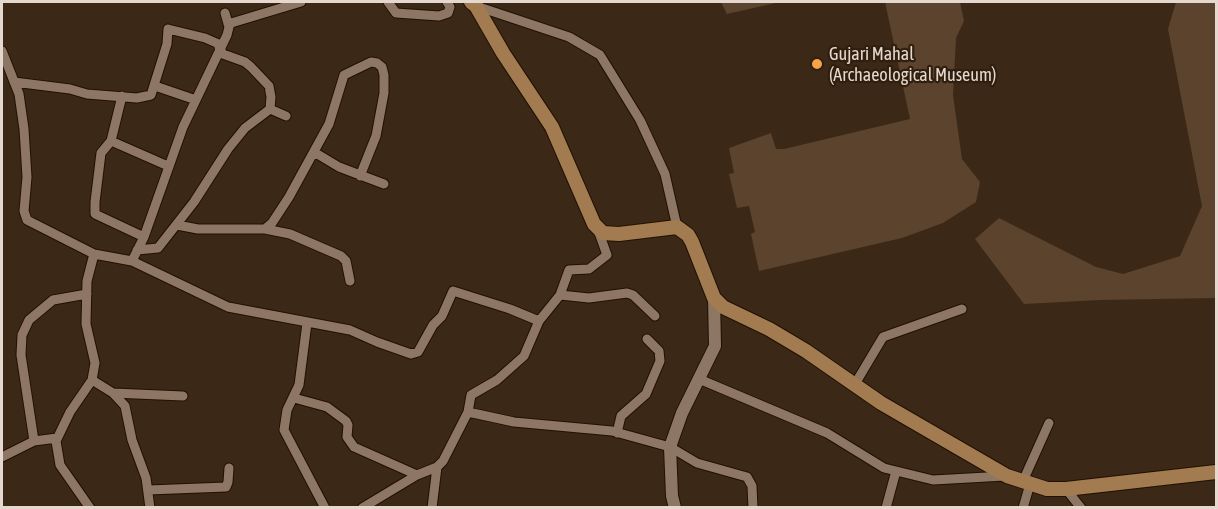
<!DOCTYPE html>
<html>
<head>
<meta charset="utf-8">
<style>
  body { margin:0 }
  #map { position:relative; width:1218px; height:509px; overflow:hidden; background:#3b2817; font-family:"Asap Condensed",sans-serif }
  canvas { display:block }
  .frame { position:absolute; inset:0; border:3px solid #e5d8ce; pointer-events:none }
</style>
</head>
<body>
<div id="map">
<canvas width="1218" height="509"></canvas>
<div class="frame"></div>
</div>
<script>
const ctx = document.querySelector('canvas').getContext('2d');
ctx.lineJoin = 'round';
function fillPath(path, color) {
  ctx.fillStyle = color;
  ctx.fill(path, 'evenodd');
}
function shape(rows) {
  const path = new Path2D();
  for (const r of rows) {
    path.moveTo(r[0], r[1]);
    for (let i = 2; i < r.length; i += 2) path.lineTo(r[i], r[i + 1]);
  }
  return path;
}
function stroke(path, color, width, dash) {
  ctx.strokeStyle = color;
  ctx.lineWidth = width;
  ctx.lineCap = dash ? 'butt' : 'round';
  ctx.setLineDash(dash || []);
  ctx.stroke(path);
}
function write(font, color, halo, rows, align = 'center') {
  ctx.font = font + ' "Asap Condensed",sans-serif';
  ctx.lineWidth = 4.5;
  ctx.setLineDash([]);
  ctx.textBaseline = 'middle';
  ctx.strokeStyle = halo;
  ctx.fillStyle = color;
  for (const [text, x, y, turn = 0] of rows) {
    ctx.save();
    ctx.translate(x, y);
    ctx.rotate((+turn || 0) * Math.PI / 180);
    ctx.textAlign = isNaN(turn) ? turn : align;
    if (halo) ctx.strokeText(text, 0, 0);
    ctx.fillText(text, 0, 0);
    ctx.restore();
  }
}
fillPath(shape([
  [721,2,780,2,727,14],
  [885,2,960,2,964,21,956,38,953,95,962,159,980,182,976,202,943,223,902,238,759,271,751,234,755,232,749,206,737,208,729,174,734,173,729,148,771,133,776,149,784,149,910,119],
  [1176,2,1216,2,1216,298,1100,300,1024,304,975,239,999,218,1096,267,1123,274,1180,256,1202,206,1168,29]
]), '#5b432d');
const minor = shape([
  [388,2,396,13,439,16,448,13,450,7,447,2],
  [476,6,569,37,600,55,640,120,665,174,677,227],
  [228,24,301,2],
  [219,47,223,54,245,62,251,67,269,86,271,97,270,109,286,116],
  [2,51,19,94,24,129,27,177,24,211,27,220,94,254,132,261,228,307,350,330,377,342,411,354,418,352,433,325,442,316,453,291,510,309,539,321,524,356,497,380,471,395,468,412],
  [14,82,70,89,87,94,137,98,151,95,167,44,168,29,205,38,221,45],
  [155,86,196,100],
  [122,96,111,141,101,153,95,202,95,214,144,237],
  [111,141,168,166],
  [314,152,339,167,384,184],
  [177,225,198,229,265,229,272,223,289,197,329,124,344,75,371,62,377,63,382,67,384,75,384,93,376,136,360,176],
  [265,229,290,234,341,256,346,261,350,281],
  [137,250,158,248,194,202,228,149,245,128,270,109],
  [132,261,144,237,183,127,227,35,229,27,225,13],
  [560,295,589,298,627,293,633,295,655,316],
  [539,321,560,295,569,270,589,269,607,255,598,230],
  [307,323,299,385,287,410,284,430,325,508],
  [699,379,827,433,884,468,933,480,1005,476],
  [92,380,113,393,125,406,132,440,146,478,150,508],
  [855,384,883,337,962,309],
  [113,393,183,396],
  [294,398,327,407,346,421,348,425,347,437,354,447,417,475],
  [617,433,621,416,646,394,660,361,659,351,647,339],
  [34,441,21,355,22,335,29,320,53,300,87,294],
  [2,457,34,441,57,438],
  [1023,481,1049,423],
  [1066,489,1081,508],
  [148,490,226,487,228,482,229,468],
  [90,508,60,465,56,441,70,412,92,380,95,363,86,324,87,281,94,254],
  [362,508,417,475,437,467,443,461,468,412,514,422,612,431,670,447,697,463,747,477,752,486,753,508],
  [432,508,437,467],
  [886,508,896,471],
  [1023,508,1030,484]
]);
const tertiary = shape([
  [675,508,672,496,670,447,682,413,715,346,714,298]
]);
const secondary = shape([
  [471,2,476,6,503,53,552,127,594,224,603,233,619,234,677,227,688,235,692,242,714,298,723,307,769,329,806,351,881,403,1007,476,1047,489,1066,489,1216,472]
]);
stroke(minor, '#211102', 11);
stroke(tertiary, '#211102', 14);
stroke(secondary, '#211102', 16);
stroke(minor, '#8d7764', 9);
stroke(tertiary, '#8d7764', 12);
stroke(secondary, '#a27b51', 14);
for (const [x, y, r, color] of [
  [817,64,6,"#f7a148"]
]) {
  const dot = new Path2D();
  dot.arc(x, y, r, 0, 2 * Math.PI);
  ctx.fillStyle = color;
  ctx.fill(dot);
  stroke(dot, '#301f0e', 2);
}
write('18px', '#e5d8ce', '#301f0e', [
  ["Gujari Mahal",829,54],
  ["(Archaeological Museum)",829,75]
], 'left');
</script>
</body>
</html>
